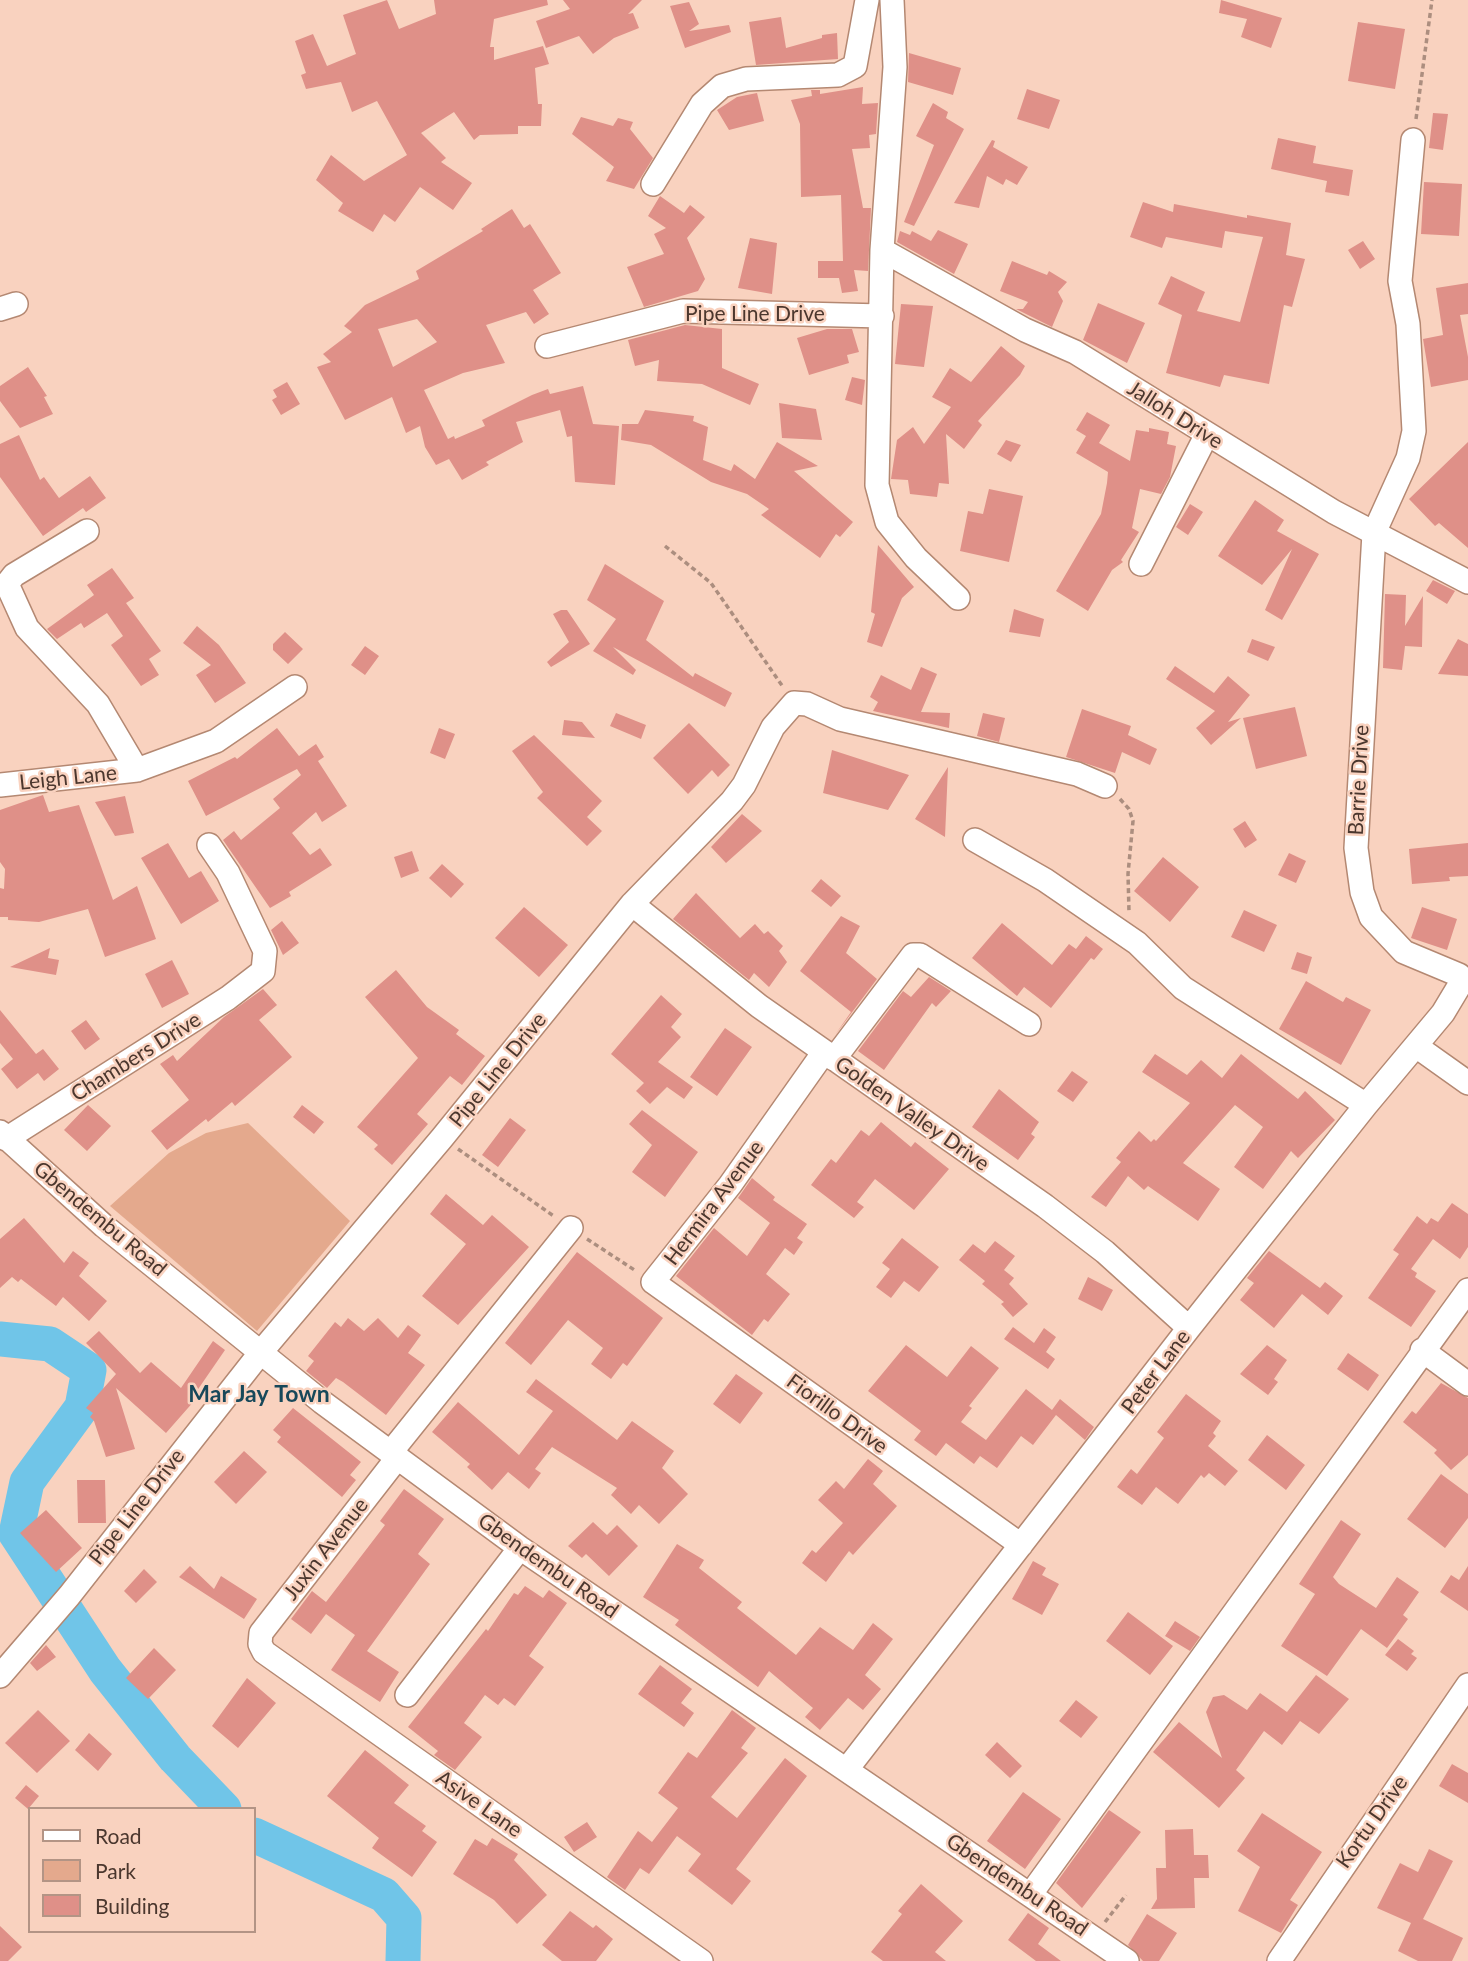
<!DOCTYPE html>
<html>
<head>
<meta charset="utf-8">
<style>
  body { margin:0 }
  #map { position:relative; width:1468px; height:1961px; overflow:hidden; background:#f9d2bf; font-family:Lato,sans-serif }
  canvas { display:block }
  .legend { position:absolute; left:28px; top:1807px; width:228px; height:126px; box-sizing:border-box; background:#f9d2bf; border:2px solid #b39485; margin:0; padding:9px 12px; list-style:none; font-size:21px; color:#4b372e }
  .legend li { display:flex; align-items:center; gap:14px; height:35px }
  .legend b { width:35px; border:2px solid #b39485 }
</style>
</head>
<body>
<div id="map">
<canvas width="1468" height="1961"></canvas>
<ul class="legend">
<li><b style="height:9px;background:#fff"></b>Road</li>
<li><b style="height:19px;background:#e4a98d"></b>Park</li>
<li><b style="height:19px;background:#df9088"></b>Building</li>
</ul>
</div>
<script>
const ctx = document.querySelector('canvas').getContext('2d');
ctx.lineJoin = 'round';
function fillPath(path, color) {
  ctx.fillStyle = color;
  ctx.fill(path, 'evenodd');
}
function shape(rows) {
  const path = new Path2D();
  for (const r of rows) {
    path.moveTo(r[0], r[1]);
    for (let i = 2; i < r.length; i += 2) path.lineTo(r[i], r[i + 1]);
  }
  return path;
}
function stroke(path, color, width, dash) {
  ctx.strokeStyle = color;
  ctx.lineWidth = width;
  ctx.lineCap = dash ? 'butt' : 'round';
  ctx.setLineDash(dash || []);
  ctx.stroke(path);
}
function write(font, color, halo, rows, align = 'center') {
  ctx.font = font + ' Lato,sans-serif';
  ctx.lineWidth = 5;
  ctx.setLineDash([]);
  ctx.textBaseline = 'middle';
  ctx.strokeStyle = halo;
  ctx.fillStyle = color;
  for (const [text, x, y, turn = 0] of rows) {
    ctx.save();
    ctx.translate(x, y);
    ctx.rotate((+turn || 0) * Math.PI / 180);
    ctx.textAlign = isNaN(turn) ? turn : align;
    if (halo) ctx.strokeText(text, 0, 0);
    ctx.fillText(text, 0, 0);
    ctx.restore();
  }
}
fillPath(shape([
  [248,1123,350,1221,257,1331,110,1206,169,1153,206,1133]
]), '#e4a98d');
stroke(shape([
  [0,1339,50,1344,89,1370,82,1407,27,1482,16,1534,105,1670,175,1758,224,1809],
  [254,1835,384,1895,404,1918,403,1961]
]), '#70c5e8', 35);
fillPath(shape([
  [387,0,399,29,436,14,434,0,547,0,548,5,494,19,490,47,494,47,494,60,543,46,549,64,535,68,538,104,542,104,541,126,518,126,518,134,480,135,474,140,454,112,421,133,446,158,441,162,472,183,453,210,420,187,395,222,384,214,373,232,338,211,343,203,316,180,331,155,364,181,407,155,377,101,352,112,341,82,306,89,301,75,306,73,295,41,313,34,327,66,356,54,343,15],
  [563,0,642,0,628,14,633,13,639,28,614,38,593,54,579,36,546,48,536,21,570,9],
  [1221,0,1282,18,1271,48,1241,37,1247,19,1219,13],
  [689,2,699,24,689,31,729,25,731,32,685,48,670,6],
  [781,17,786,48,822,38,822,35,837,33,838,59,756,65,749,22],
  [1358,22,1405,29,1395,89,1348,81],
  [909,53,961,68,953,95,908,82],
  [863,87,862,104,878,103,876,134,869,135,870,148,852,149,863,208,871,208,868,271,854,270,858,291,842,293,839,278,818,278,818,261,843,261,841,195,801,197,800,124,791,100,812,96,811,90,820,90,820,94],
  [1027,89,1060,100,1049,129,1017,119],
  [757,93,764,121,729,130,717,110,737,97],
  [933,103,948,112,946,118,964,129,914,226,904,222,934,145,916,136],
  [1433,113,1448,114,1443,150,1429,148],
  [581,117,613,126,618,118,633,122,630,129,653,158,634,189,606,181,614,167,572,134],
  [1278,138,1316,146,1313,163,1353,170,1349,196,1325,192,1327,181,1271,169],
  [992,140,995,141,993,147,1028,167,1017,185,1006,179,1003,185,987,176,979,208,954,203],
  [1424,182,1462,184,1459,236,1421,234],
  [660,196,684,213,690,205,705,217,687,238,705,279,698,291,644,307,627,267,664,254,654,234,666,228,648,216],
  [1143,202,1173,212,1174,204,1247,218,1247,215,1291,223,1286,255,1305,259,1292,307,1284,305,1269,384,1224,375,1220,387,1166,373,1182,315,1158,304,1171,276,1205,292,1197,311,1240,322,1263,237,1225,231,1222,248,1166,237,1162,248,1130,237],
  [512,209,524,228,530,224,561,273,533,290,549,314,534,324,526,312,486,325,505,363,463,373,424,390,448,439,454,436,455,439,485,426,482,420,532,395,548,389,550,394,583,386,593,424,619,426,615,485,575,482,572,436,567,437,560,410,516,422,523,442,486,462,489,465,462,480,449,459,436,465,425,447,420,426,406,433,392,397,345,420,317,367,331,362,323,354,352,332,344,326,365,305,419,279,416,271,483,231,481,229],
  [417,319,437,342,393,367,378,329],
  [938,230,968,244,954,274,897,242,900,231,910,235,912,231,931,241],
  [750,238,777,243,772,294,738,288],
  [1363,241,1375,259,1360,269,1348,250],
  [1012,261,1047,275,1049,271,1067,282,1058,292,1063,301,1052,327,1016,309,1023,309,1028,302,1000,291],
  [1468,283,1468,314,1460,315,1468,357,1468,380,1431,387,1423,339,1443,335,1436,288],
  [1098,303,1145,323,1127,363,1083,340],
  [901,304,933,306,924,367,895,364],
  [685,325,722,329,722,368,759,384,750,405,702,384,657,381,659,360,635,366,628,340],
  [827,329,852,329,859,352,847,355,849,363,809,375,797,338],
  [1001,346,1025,366,1020,375,978,421,982,425,964,449,946,434,949,484,939,483,937,497,910,494,908,480,891,479,897,440,913,427,924,444,951,407,932,397,950,368,971,382],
  [28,367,47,396,44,397,53,414,20,428,0,401,0,386],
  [852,377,865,380,862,405,845,400],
  [287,382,300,404,281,415,272,400,277,397,273,390],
  [779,403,816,409,822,440,782,438],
  [645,410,694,416,693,421,708,427,703,460,731,471,734,464,755,479,777,442,818,466,794,471,853,522,840,537,836,534,820,558,761,515,769,509,747,494,711,482,651,445,621,440,622,424,638,424],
  [1087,412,1110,425,1099,443,1130,461,1136,430,1149,432,1149,428,1169,432,1167,444,1176,446,1170,477,1161,494,1140,489,1132,528,1139,532,1121,560,1123,562,1112,570,1088,611,1056,591,1101,514,1107,483,1108,472,1076,453,1086,436,1076,430],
  [19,435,40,480,44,477,59,498,90,476,106,498,86,512,83,508,43,536,0,477,0,444],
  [1006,440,1021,445,1011,462,997,454],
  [1468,442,1468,548,1439,523,1435,526,1409,499],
  [989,489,1023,496,1009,562,960,551,968,511,983,514],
  [1255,500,1284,520,1277,531,1319,554,1282,620,1265,610,1292,549,1262,585,1218,556],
  [1190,504,1203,512,1188,535,1176,527],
  [878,545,914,587,902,598,882,647,867,642,875,614,871,612],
  [605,564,664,601,646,640,693,677,695,673,732,693,725,707,613,647,636,670,633,675,593,651,616,619,587,600],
  [112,568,134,598,126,603,161,651,149,659,159,675,141,686,111,645,123,636,107,613,84,628,81,623,57,639,47,629,94,595,87,585],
  [1433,580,1455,591,1447,604,1426,591],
  [1385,594,1406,595,1405,626,1423,596,1422,647,1405,646,1402,670,1383,668],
  [1014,609,1044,619,1040,637,1009,632],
  [561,610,567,610,590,644,551,667,547,662,569,642,553,614],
  [197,626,219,645,246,683,215,703,196,675,211,665,183,643],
  [285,632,303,649,288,664,273,650,273,644],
  [1252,639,1275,647,1268,661,1247,652],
  [1458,639,1468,644,1468,676,1438,674],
  [365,646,379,656,365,675,351,665],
  [1175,666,1214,693,1228,676,1250,695,1228,722,1241,718,1211,745,1196,728,1215,711,1166,679],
  [921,667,937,674,921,712,950,713,949,728,873,711,878,702,870,697,881,675,911,690],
  [1295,707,1307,756,1256,769,1243,718],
  [1082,709,1131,726,1128,735,1157,749,1150,765,1122,752,1115,773,1066,757],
  [616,713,646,725,641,739,610,726],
  [983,713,1005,718,999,742,977,736],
  [564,720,582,722,595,738,562,735],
  [689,723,730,765,718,777,712,770,688,794,653,758],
  [277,728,299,756,316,744,324,757,318,761,347,806,322,822,316,812,292,833,310,855,320,848,332,865,289,892,291,896,270,908,223,840,234,831,241,840,280,808,273,799,301,775,297,769,206,816,188,781,235,757,237,759],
  [439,728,455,734,445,759,430,753],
  [534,735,602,801,587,817,602,831,587,846,537,798,543,792,512,751],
  [832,750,909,775,888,810,823,793],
  [948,767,945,837,915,819],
  [43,795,49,812,79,805,113,900,137,886,156,939,105,957,88,909,39,922,8,920,8,917,0,917,0,888,4,889,5,869,0,862,0,810],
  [125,796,134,833,115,836,95,802],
  [742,814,762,831,726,863,711,847],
  [1245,821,1257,840,1245,848,1233,829],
  [168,843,189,878,201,871,219,901,181,924,141,858],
  [1468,843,1468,876,1449,877,1450,881,1412,884,1409,849],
  [412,851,419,871,401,878,394,857],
  [1289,853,1306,861,1296,883,1278,875],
  [1163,857,1199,887,1170,922,1134,891],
  [442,864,464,884,451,898,429,878],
  [821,879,841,896,831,907,811,891],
  [696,893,740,938,755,924,764,934,768,931,783,946,779,951,787,962,769,987,754,973,749,980,673,919],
  [524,907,568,945,539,977,495,938],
  [1422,907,1457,919,1447,950,1411,938],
  [1244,910,1277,925,1264,952,1231,937],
  [841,916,860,926,846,953,877,979,835,1035,851,1012,800,971],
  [282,921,299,943,283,955,271,930],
  [1002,923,1052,965,1069,944,1076,949,1086,936,1103,949,1094,960,1091,958,1051,1008,1024,987,1017,996,972,958],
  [50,948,48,958,59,960,56,975,10,967],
  [1297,952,1312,957,1307,974,1291,969],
  [172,960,189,994,162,1008,145,974],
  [396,970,427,1007,459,1030,456,1034,485,1056,462,1085,450,1076,417,1114,428,1124,392,1165,374,1149,378,1145,357,1127,418,1058,365,997],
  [929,977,951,991,936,1007,932,1003,884,1070,858,1051,903,991,911,997],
  [1306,981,1343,1002,1346,997,1371,1010,1341,1065,1279,1029],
  [263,989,277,1005,259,1020,292,1057,235,1106,232,1102,208,1122,206,1119,167,1150,151,1131,189,1100,160,1064,173,1055,177,1061,224,1017],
  [661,995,682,1014,671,1027,681,1037,658,1062,693,1087,684,1099,667,1087,650,1104,636,1091,644,1083,611,1054],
  [0,1010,36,1054,43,1049,59,1069,44,1081,38,1073,17,1089,1,1069,13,1059,0,1043],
  [86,1020,100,1039,85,1050,71,1031],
  [725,1028,752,1047,717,1096,690,1077],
  [1155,1054,1187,1075,1201,1060,1222,1078,1241,1054,1298,1099,1305,1091,1335,1120,1298,1158,1291,1151,1263,1189,1234,1167,1263,1127,1235,1105,1183,1163,1220,1189,1198,1221,1148,1186,1144,1190,1128,1176,1106,1207,1091,1197,1121,1162,1116,1158,1139,1131,1151,1142,1154,1139,1156,1141,1190,1103,1142,1072],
  [1072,1071,1088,1082,1073,1102,1057,1091],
  [999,1089,1039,1122,1031,1134,1035,1137,1018,1160,972,1127],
  [88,1105,111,1126,87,1151,64,1130],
  [302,1105,324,1122,314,1134,293,1117],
  [642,1110,698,1152,665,1197,632,1172,652,1145,629,1124],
  [510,1118,526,1130,498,1167,482,1155],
  [881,1122,911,1147,915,1142,949,1169,914,1210,875,1179,857,1202,864,1207,854,1218,811,1185,831,1159,836,1163,861,1130,869,1136],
  [752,1178,775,1197,773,1200,807,1224,797,1238,803,1242,794,1255,785,1248,766,1274,790,1294,768,1322,764,1319,752,1335,676,1276,714,1228,747,1256,770,1223,738,1198],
  [446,1194,483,1225,492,1215,529,1247,458,1325,422,1296,466,1244,430,1214],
  [1452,1203,1468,1214,1468,1247,1460,1259,1433,1239,1411,1269,1417,1273,1415,1277,1436,1291,1411,1327,1368,1298,1399,1254,1393,1250,1417,1216,1427,1224,1431,1218,1438,1222],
  [24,1218,64,1263,73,1251,89,1263,79,1276,107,1301,89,1321,63,1297,56,1306,21,1279,18,1282,12,1277,0,1288,0,1239],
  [902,1238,939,1267,919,1292,904,1281,891,1298,876,1287,890,1269,882,1263],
  [995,1241,1015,1256,1004,1270,1014,1278,1009,1284,1028,1304,1013,1317,1001,1304,1004,1302,982,1284,985,1281,959,1260,973,1244,985,1253],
  [1269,1251,1320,1288,1325,1282,1343,1296,1328,1315,1302,1294,1274,1328,1240,1300,1254,1283,1247,1278],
  [577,1252,663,1318,627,1366,623,1363,611,1379,591,1364,603,1348,568,1320,531,1365,505,1343],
  [1088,1277,1113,1290,1102,1311,1078,1299],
  [348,1318,364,1331,378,1318,398,1338,408,1325,421,1335,408,1353,425,1365,386,1415,343,1382,336,1378,327,1388,306,1371,314,1361,308,1356,335,1322,341,1327],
  [1013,1327,1034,1343,1044,1328,1056,1337,1046,1352,1055,1359,1048,1369,1004,1339],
  [99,1331,140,1373,151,1362,181,1388,213,1341,225,1350,192,1398,195,1400,166,1433,116,1388,135,1449,106,1457,94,1421,90,1417,93,1413,86,1408,116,1374,86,1343],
  [906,1345,947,1377,971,1346,999,1368,969,1406,972,1408,961,1422,986,1440,1026,1389,1052,1410,1060,1399,1094,1427,1085,1440,1056,1415,1033,1445,1021,1436,997,1468,980,1456,974,1464,946,1443,936,1456,914,1440,921,1431,868,1391],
  [1267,1345,1287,1360,1274,1379,1278,1382,1268,1395,1240,1374],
  [1348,1353,1379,1375,1368,1391,1337,1369],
  [736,1374,763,1393,740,1424,713,1404],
  [536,1379,617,1440,632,1421,674,1451,662,1468,688,1494,659,1524,639,1505,631,1514,611,1495,617,1488,552,1447,535,1469,541,1473,529,1489,508,1472,492,1490,467,1467,470,1464,432,1432,458,1402,519,1455,553,1411,526,1392],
  [1441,1383,1468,1398,1468,1455,1451,1470,1434,1453,1437,1450,1403,1422,1412,1411,1416,1414],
  [1186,1394,1221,1421,1213,1433,1216,1436,1208,1446,1238,1471,1225,1486,1209,1473,1204,1478,1201,1475,1178,1504,1156,1487,1142,1505,1117,1487,1131,1469,1137,1474,1164,1438,1157,1432],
  [293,1408,361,1462,350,1475,356,1480,342,1497,277,1442,281,1437,273,1430],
  [1267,1435,1305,1465,1286,1490,1248,1460],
  [244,1451,267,1472,236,1504,214,1482],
  [868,1459,883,1471,873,1484,897,1506,853,1555,849,1551,826,1582,802,1563,812,1550,816,1553,843,1523,818,1500,836,1481,844,1489],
  [1441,1474,1468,1494,1468,1518,1445,1548,1407,1519],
  [77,1480,105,1480,106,1523,78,1523],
  [404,1489,444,1519,418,1554,430,1564,367,1651,399,1672,380,1702,331,1670,355,1635,326,1614,311,1634,291,1619,312,1591,326,1602,385,1525,380,1521],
  [46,1510,82,1548,56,1572,20,1533],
  [1341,1520,1361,1534,1333,1577,1339,1584,1376,1608,1397,1577,1419,1592,1403,1615,1408,1619,1387,1648,1361,1629,1327,1676,1281,1646,1315,1594,1299,1584],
  [593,1522,607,1535,617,1525,638,1546,609,1576,586,1554,582,1558,568,1546],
  [677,1544,704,1560,699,1568,742,1602,737,1608,796,1655,820,1627,853,1650,873,1623,893,1639,865,1675,881,1689,863,1710,848,1698,820,1730,805,1717,813,1708,769,1671,758,1687,675,1625,679,1620,643,1597],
  [1033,1561,1046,1568,1042,1575,1059,1584,1042,1615,1012,1599],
  [190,1566,214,1589,221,1576,257,1599,244,1619,179,1577],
  [1468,1566,1468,1611,1440,1592,1451,1575,1459,1580],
  [144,1569,157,1582,136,1603,124,1591],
  [525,1586,543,1598,549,1590,567,1603,529,1656,544,1667,515,1706,504,1698,498,1705,485,1695,464,1723,482,1737,455,1770,434,1755,438,1751,408,1727,486,1629,488,1631,514,1593,518,1595],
  [1128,1612,1173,1646,1150,1675,1106,1641],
  [1175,1621,1200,1637,1190,1651,1165,1636],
  [1398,1639,1414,1651,1411,1654,1417,1658,1407,1671,1385,1655],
  [46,1645,56,1657,37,1671,30,1663],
  [154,1648,176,1670,148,1699,126,1678],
  [660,1665,692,1689,681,1703,694,1713,684,1727,638,1694],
  [1316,1675,1349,1699,1319,1734,1300,1721,1282,1745,1264,1731,1236,1770,1245,1778,1219,1808,1153,1752,1179,1722,1222,1758,1206,1712,1213,1697,1224,1695,1247,1710,1260,1693,1287,1712],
  [247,1678,276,1703,238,1748,212,1726],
  [1076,1700,1098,1717,1081,1738,1059,1721],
  [38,1710,70,1741,37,1773,5,1743],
  [732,1710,756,1728,741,1748,748,1753,711,1797,737,1818,785,1758,807,1776,736,1869,751,1881,732,1905,688,1871,701,1854,677,1836,649,1874,640,1868,625,1890,607,1877,638,1831,652,1842,678,1808,658,1793,688,1752,697,1758],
  [89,1733,112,1754,98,1771,75,1750],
  [997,1742,1022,1766,1010,1778,985,1755],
  [365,1750,409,1785,394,1803,426,1826,422,1831,437,1842,412,1877,372,1848,379,1838,327,1796],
  [1452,1764,1468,1773,1468,1803,1439,1786],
  [26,1785,39,1796,28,1809,15,1798],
  [1023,1792,1061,1819,1025,1869,987,1841],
  [1109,1810,1141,1832,1082,1908,1056,1883],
  [1262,1813,1322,1852,1290,1900,1298,1905,1281,1933,1238,1911,1260,1867,1237,1851],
  [587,1822,597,1837,574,1852,564,1837],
  [1193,1829,1194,1855,1208,1855,1209,1878,1194,1878,1195,1908,1151,1909,1157,1899,1156,1868,1166,1868,1165,1830],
  [492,1838,518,1854,514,1860,547,1895,517,1924,494,1900,453,1874,475,1839,487,1846],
  [1429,1849,1453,1861,1423,1919,1463,1938,1452,1961,1418,1961,1398,1951,1411,1923,1377,1908,1400,1863,1418,1872],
  [921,1884,963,1921,935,1952,946,1961,883,1961,871,1952,902,1914,898,1911],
  [570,1911,593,1928,596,1925,613,1939,596,1961,562,1961,542,1945],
  [1028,1913,1049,1928,1038,1944,1061,1961,1036,1961,1008,1940],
  [1147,1914,1177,1933,1159,1961,1143,1961,1128,1945],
  [0,1926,22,1947,8,1961,0,1961]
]), '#df9088');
const minor = shape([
  [892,0,895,67,882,250,877,485,887,522,916,558,958,598],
  [653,184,702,104,722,86,746,79,838,75,855,66,867,0],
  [882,250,1025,330,1075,352,1334,512,1468,582],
  [0,309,16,304],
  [547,346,683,311,882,316],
  [87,531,14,575,7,584,27,628,98,704,137,770],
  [1141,564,1206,436],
  [0,785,137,770,216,741,295,687],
  [975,840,1045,880,1137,943,1183,988,1366,1105],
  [632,904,759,1006,1045,1206,1105,1252,1189,1328],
  [1416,1046,1468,1083],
  [824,1052,730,1185,653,1282,1021,1545],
  [834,1059,913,955,920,955,1029,1024],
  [0,1132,104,1226,322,1402,520,1548,1127,1961],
  [6,1139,228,998,263,971,265,951,228,873,209,845],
  [1422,1350,1468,1384],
  [391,1452,571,1228],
  [398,1457,261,1633,260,1644,264,1652,701,1961],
  [0,1676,69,1596,261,1352,442,1138,632,904,732,801,744,785,773,727,794,703,807,704,840,719,1077,774,1105,786],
  [407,1695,520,1548],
  [847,1769,1189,1328,1366,1105,1443,1013,1461,983,1459,975,1404,952,1371,917,1362,892,1356,848,1374,533,1408,458,1414,431,1408,324,1400,281,1413,140],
  [1030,1895,1468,1290],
  [1279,1961,1468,1685]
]);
stroke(minor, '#b48872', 26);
stroke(shape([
  [1416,119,1432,0],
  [665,546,711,583,783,687],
  [1120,799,1129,809,1133,821,1128,874,1129,912],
  [458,1149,555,1217],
  [587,1239,636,1271],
  [1105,1922,1126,1895]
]), '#ac8e7f', 3.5, [5, 3.5]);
stroke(minor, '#fff', 23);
write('21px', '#4b372e', '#f9d2bf', [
  ["Pipe Line Drive",755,314],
  ["Jalloh Drive",1175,415,32],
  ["Leigh Lane",68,778,-6],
  ["Barrie Drive",1359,780,-87],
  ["Chambers Drive",136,1057,-32],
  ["Pipe Line Drive",498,1070,-51],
  ["Golden Valley Drive",912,1114,35],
  ["Hermira Avenue",714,1203,-53],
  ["Gbendembu Road",100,1219,40],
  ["Peter Lane",1156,1372,-53],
  ["Fiorillo Drive",837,1414,36],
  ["Pipe Line Drive",137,1507,-52],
  ["Juxin Avenue",326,1549,-52],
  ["Gbendembu Road",548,1566,35],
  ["Asive Lane",479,1804,35],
  ["Kortu Drive",1372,1822,-55],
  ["Gbendembu Road",1017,1885,34]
]);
write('bold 23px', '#17485a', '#f9d2bf', [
  ["Mar Jay Town",259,1395]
]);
</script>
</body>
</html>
